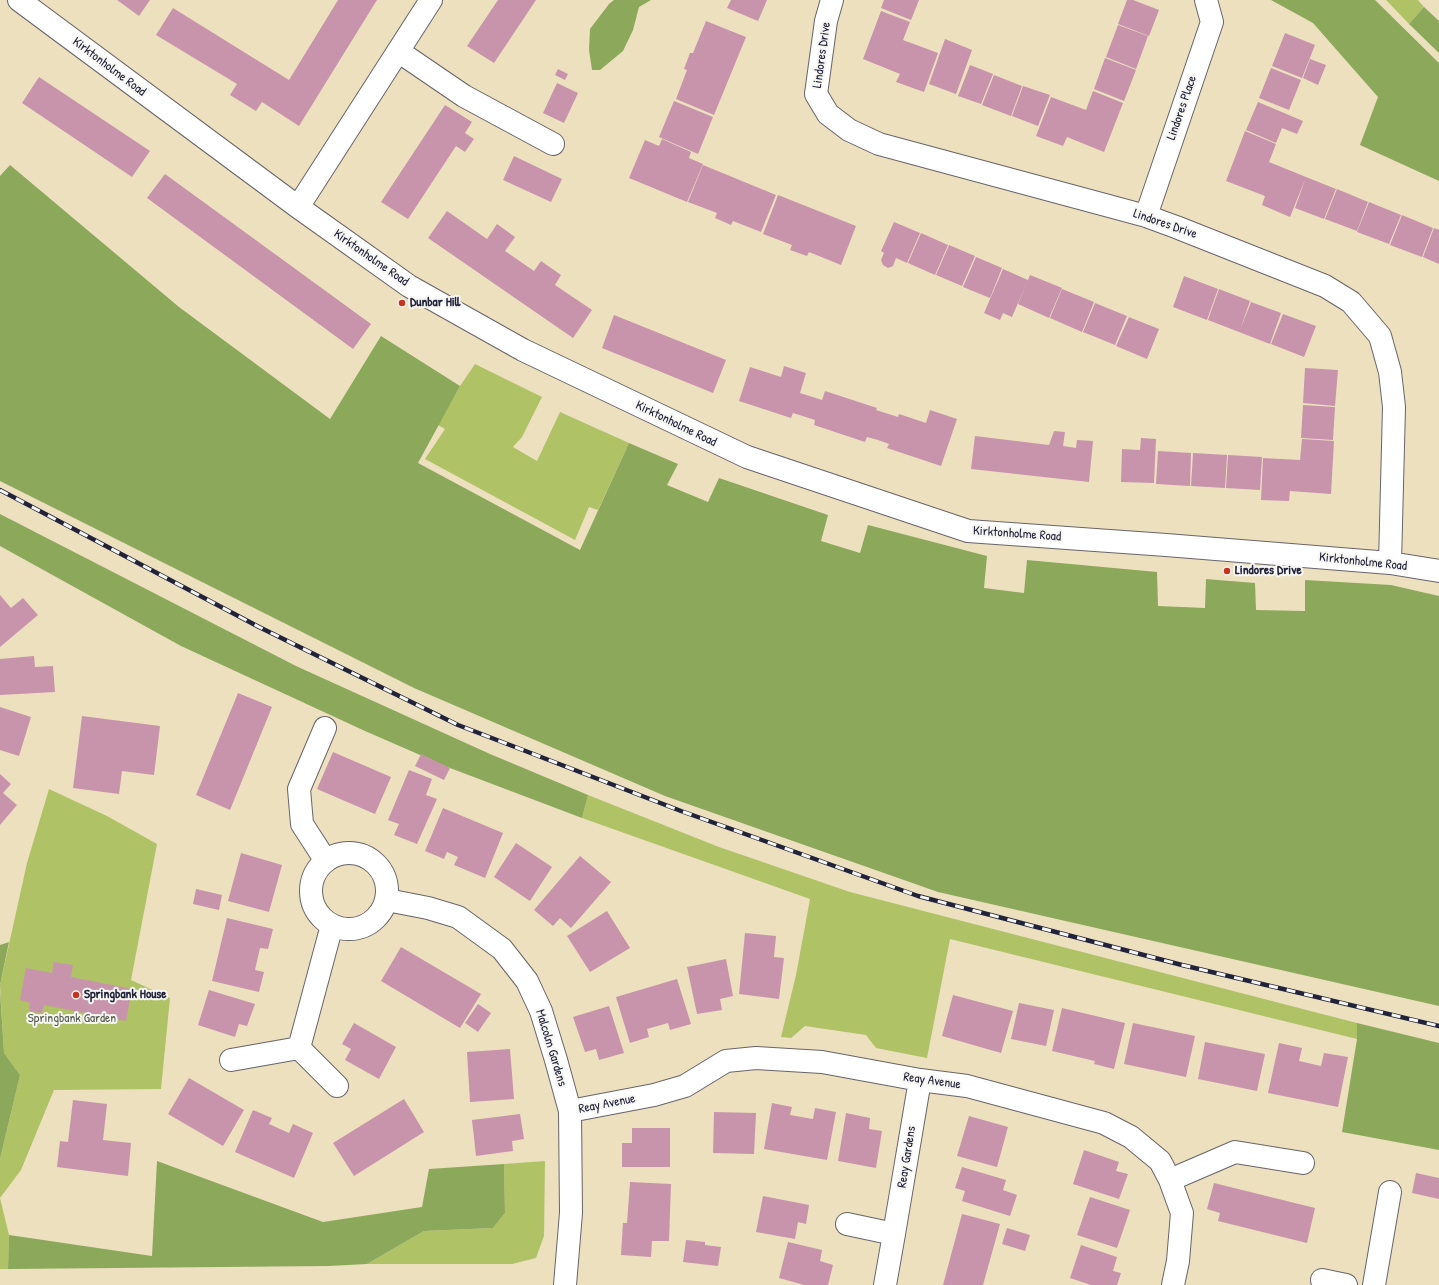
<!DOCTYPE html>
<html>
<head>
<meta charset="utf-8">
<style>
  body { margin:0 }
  canvas { display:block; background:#ece0bf }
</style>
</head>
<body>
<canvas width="1439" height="1285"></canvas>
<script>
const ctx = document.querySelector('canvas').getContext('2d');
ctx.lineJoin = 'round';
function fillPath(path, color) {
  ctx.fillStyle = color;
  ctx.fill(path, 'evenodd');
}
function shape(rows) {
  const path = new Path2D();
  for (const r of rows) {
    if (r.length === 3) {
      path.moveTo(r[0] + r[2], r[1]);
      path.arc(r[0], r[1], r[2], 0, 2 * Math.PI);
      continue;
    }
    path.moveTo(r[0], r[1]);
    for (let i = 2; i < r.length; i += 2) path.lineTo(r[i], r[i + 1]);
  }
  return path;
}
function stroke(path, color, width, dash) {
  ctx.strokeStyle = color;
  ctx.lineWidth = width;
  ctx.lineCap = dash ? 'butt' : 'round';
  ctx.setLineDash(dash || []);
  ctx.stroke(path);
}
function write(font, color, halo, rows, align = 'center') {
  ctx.font = font + ' "Patrick Hand",sans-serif';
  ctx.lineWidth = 4;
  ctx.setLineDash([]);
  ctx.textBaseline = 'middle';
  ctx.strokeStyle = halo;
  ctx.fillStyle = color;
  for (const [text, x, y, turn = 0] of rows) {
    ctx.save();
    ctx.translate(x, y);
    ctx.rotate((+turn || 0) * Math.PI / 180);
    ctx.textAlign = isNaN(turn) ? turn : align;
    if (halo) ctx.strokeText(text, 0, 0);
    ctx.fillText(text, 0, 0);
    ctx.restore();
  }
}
fillPath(shape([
  [1386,0,1418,0,1424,7,1409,24],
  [475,364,542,397,522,437,513,447,537,461,560,412,629,443,598,510,589,507,575,540,425,459,445,429,438,425,460,386],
  [49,789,107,816,157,844,131,980,170,998,161,1089,54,1090,21,1170,0,1198,9,1235,8,1269,0,1269,0,1159,20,1075,4,1053,0,985,27,863],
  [588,795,719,847,850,892,1357,1023,1357,1039,950,939,927,1058,876,1048,866,1035,805,1026,791,1038,781,1037,796,975,810,899,582,818],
  [545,1161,544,1236,536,1258,512,1264,367,1264,424,1231,493,1228,505,1213,504,1164]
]), '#b0c266');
fillPath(shape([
  [614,0,651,0,639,7,633,30,623,51,600,70,592,70,589,50,590,29,609,4],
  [1271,0,1375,0,1439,63,1439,181,1360,145,1378,97,1313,23],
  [1424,7,1439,21,1439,53,1409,24],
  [10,165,179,307,330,419,381,336,460,386,418,463,580,550,629,443,678,464,667,485,708,502,719,478,828,515,821,541,860,553,868,525,987,556,984,588,1024,593,1027,560,1157,572,1158,606,1205,608,1206,579,1255,583,1256,610,1305,611,1305,580,1391,585,1439,596,1439,1006,938,892,665,796,414,688,0,481,0,176],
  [0,514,296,666,490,754,588,795,582,818,450,768,365,731,181,646,0,546],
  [9,942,0,985,0,945],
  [0,990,4,1053,20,1075,0,1159],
  [1357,1023,1439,1043,1439,1150,1342,1132,1357,1039],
  [157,1161,323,1222,422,1207,429,1169,504,1164,505,1213,493,1228,424,1231,367,1264,329,1266,8,1269,9,1235,152,1256]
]), '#8ca85b');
fillPath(shape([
  [117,0,150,0,139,16],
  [338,0,377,0,299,126,262,102,256,111,230,95,237,84,156,35,173,8,289,80],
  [498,0,536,0,494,63,467,46],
  [731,0,767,0,758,21,727,8],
  [884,0,919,0,911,20,881,8],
  [1127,0,1133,0,1159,10,1149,36,1118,24],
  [881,11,910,22,903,40,938,53,924,92,896,82,900,74,863,59],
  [706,21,746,37,714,115,676,99,687,70,684,69,690,53,693,53],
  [1118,25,1148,36,1136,69,1106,57],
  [1285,33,1315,45,1302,78,1272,66],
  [945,39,972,50,956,94,929,84],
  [1105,58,1136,70,1124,101,1094,89],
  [1310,59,1326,65,1318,85,1303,78],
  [970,65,993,74,981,104,958,96],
  [1271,68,1301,80,1289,110,1259,98],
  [558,69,568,74,565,80,555,75],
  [994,75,1022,86,1011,116,982,105],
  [39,77,150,151,132,177,22,103],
  [557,83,578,93,564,123,543,113],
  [1023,86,1050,95,1038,126,1012,116],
  [1093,91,1123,103,1104,152,1067,137,1063,146,1036,136,1051,97,1086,110],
  [674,101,713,117,698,154,659,137],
  [1258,102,1303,121,1297,134,1282,128,1276,143,1246,130],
  [445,105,472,122,465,133,474,139,465,152,456,146,408,219,381,202],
  [1245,131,1276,144,1269,162,1306,177,1290,217,1262,205,1265,196,1226,181],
  [662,139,691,152,689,158,703,164,687,202,629,178,645,140,659,146],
  [514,156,562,179,551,202,503,180],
  [703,165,776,195,761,232,733,221,731,225,715,218,717,213,688,202],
  [165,174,371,324,353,349,147,198],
  [1306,177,1336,189,1324,219,1295,208],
  [1337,189,1368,202,1357,231,1325,219],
  [778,195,856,226,841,265,809,252,807,256,790,250,792,245,763,234],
  [1369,202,1401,215,1389,244,1357,232],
  [447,211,487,239,497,224,515,237,505,251,534,271,541,261,561,275,555,285,592,310,573,338,428,238],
  [1402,215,1433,228,1422,257,1390,245],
  [894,222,920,233,907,263,896,258,893,266,888,268,883,265,881,260,884,253,881,251],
  [1434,228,1439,230,1439,264,1423,257],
  [921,233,948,245,935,275,908,263],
  [949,245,975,256,962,286,936,275],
  [976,257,1002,268,990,298,963,287],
  [1003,269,1028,280,1012,317,1003,313,1000,320,984,313],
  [1030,275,1062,288,1049,318,1018,304],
  [1184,276,1218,289,1207,320,1173,307],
  [1062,289,1094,302,1082,332,1050,318],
  [1219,289,1250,301,1240,330,1251,302,1281,313,1270,344,1208,320],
  [1095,303,1127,316,1115,345,1083,332],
  [1283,314,1316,326,1304,357,1271,344],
  [614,315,726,360,713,393,602,348],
  [1129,317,1159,329,1147,359,1116,346],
  [784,366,806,373,800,393,822,400,825,391,877,408,876,410,898,417,899,414,926,423,930,410,957,419,941,466,887,448,889,444,878,440,867,437,865,442,814,425,815,420,793,413,791,418,739,401,750,367,781,377],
  [1305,368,1338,370,1335,406,1303,403],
  [1303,405,1335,407,1333,440,1301,438],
  [1054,431,1065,432,1063,446,1076,448,1077,440,1093,441,1089,482,971,469,975,436,1049,445],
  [1141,438,1156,439,1154,483,1121,482,1122,449,1140,450],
  [1302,439,1334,441,1331,494,1290,491,1289,501,1261,500,1263,458,1300,460],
  [1158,451,1191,453,1190,486,1156,484],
  [1193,453,1227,455,1225,488,1191,486],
  [1228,455,1262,457,1260,490,1226,488],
  [0,595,11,608,23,598,38,615,0,647],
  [34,656,35,667,53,666,55,692,0,695,0,659],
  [238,693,272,707,230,810,196,795],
  [0,707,31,717,19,756,0,750],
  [82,716,160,726,154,775,122,771,119,794,73,788],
  [333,752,391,777,375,814,317,789],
  [421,754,450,768,444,780,415,766],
  [409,770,432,779,426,795,437,799,417,844,394,835,399,824,388,820],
  [0,774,11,784,3,793,17,805,0,825],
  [443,808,503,833,485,878,454,865,458,857,447,852,444,859,425,851],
  [516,843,552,867,530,901,494,877],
  [241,853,282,865,269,912,228,901],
  [580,856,611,882,571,928,560,918,553,926,534,910],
  [196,889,222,895,219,910,193,904],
  [607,911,630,948,590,972,567,936],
  [227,918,273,929,268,949,260,948,255,970,264,972,259,992,212,981],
  [745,933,776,936,774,957,784,958,779,999,739,994],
  [401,947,481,994,460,1028,381,981],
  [726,959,733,996,720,999,722,1010,697,1014,687,967],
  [54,962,73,965,71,977,132,989,126,1021,44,1005,42,1013,29,1011,30,1003,20,1000,26,968,52,973],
  [677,979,691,1024,670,1030,668,1023,647,1029,649,1037,630,1043,616,997],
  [209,990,255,1004,247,1026,239,1024,235,1037,198,1025],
  [953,995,1013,1011,1001,1053,942,1036],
  [1019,1003,1054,1010,1046,1046,1011,1039],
  [478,1004,491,1013,478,1032,465,1023],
  [609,1006,624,1053,599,1060,596,1049,585,1052,573,1017],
  [1062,1008,1125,1023,1114,1069,1094,1064,1095,1061,1052,1051],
  [354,1023,396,1047,379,1079,345,1060,351,1049,342,1044],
  [1133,1023,1195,1036,1186,1077,1124,1064],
  [1205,1042,1265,1054,1257,1091,1198,1079],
  [1279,1043,1302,1048,1299,1061,1321,1066,1324,1053,1348,1057,1338,1107,1268,1093],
  [510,1049,514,1099,470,1102,467,1052],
  [189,1078,244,1110,223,1146,168,1114],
  [404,1099,424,1132,354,1176,333,1143],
  [73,1100,107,1104,103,1140,131,1143,128,1176,57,1167,60,1141,68,1142],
  [772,1103,792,1107,790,1115,813,1119,815,1108,836,1112,827,1160,764,1149],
  [253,1110,272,1118,269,1124,289,1133,293,1124,313,1133,294,1178,235,1152],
  [714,1112,756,1113,754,1154,713,1153],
  [846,1113,870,1118,869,1129,882,1131,876,1168,838,1161],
  [520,1114,524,1139,512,1141,513,1151,476,1156,472,1120],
  [969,1116,1008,1127,997,1167,957,1156],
  [632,1128,670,1128,670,1167,622,1167,622,1143,632,1143],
  [1084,1150,1119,1162,1116,1171,1128,1174,1119,1199,1073,1184],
  [962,1167,1006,1180,1003,1190,1017,1195,1010,1216,962,1201,965,1191,955,1188],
  [1416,1173,1439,1178,1439,1199,1412,1193],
  [630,1182,671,1184,669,1241,652,1241,651,1257,621,1255,623,1223,627,1223],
  [1214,1183,1315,1208,1307,1243,1218,1221,1220,1213,1207,1209],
  [763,1196,809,1205,806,1224,798,1222,795,1239,756,1232],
  [1090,1197,1130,1210,1117,1248,1077,1235],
  [962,1214,1000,1224,983,1285,943,1285],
  [1007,1228,1030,1235,1025,1251,1002,1244],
  [686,1240,705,1242,705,1245,721,1247,718,1266,683,1262],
  [788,1242,822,1250,820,1261,833,1265,828,1285,804,1285,779,1278],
  [1081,1245,1117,1257,1113,1271,1121,1273,1117,1285,1091,1285,1070,1278]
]), '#c894ac');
const minor = shape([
  [19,0,298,207,409,286,523,350,747,457,968,531,1166,545,1390,563,1439,571],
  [832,0,826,21,816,94,828,114,849,130,879,144,1146,216,1176,227,1325,286,1351,302,1380,336,1390,372,1394,407,1390,563],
  [398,51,464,96,553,144],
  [298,207,431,0],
  [1146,216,1212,22,1206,0],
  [325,728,299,789,302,824,326,861],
  [349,891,38],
  [387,900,428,908,458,917,502,949,527,981,541,1011,556,1060,570,1111,571,1213,565,1285],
  [299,1048,332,925],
  [231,1060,299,1048,337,1086],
  [570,1111,654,1095,685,1086,726,1061,756,1058,822,1062,920,1080,967,1086,1104,1123,1131,1137,1160,1161,1170,1180,1182,1213,1178,1261,1173,1285],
  [1170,1180,1235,1152,1303,1163],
  [847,1224,894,1234],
  [1322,1280,1346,1285],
  [885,1285,894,1234,920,1080],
  [1374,1285,1390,1192]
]);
stroke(minor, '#696469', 24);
stroke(minor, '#fff', 22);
const rail = shape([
  [0,490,259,627,458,725,681,811,918,896,1182,965,1439,1026]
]);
stroke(rail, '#22223b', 4.5);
stroke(rail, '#f6f6f2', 3, [9]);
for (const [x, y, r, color] of [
  [402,303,4,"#c8321e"],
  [1227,571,4,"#c8321e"],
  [76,995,4,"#c8321e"]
]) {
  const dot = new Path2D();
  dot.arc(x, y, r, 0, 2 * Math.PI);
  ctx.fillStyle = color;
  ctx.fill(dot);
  stroke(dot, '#f6f6f2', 1.5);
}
write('13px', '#22223b', '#f6f6f2', [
  ["Lindores Drive",822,55,-82],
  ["Kirktonholme Road",109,67,37],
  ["Lindores Place",1182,108,-71],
  ["Lindores Drive",1165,224,19],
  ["Kirktonholme Road",371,258,35],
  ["Kirktonholme Road",676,424,26],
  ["Kirktonholme Road",1017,534,4],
  ["Kirktonholme Road",1363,562,6],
  ["Malcolm Gardens",551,1048,73],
  ["Reay Avenue",932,1081,8],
  ["Reay Avenue",607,1104,-11],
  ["Reay Gardens",907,1157,-81]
]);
write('bold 13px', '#22223b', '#f6f6f2', [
  ["Dunbar Hill",410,303],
  ["Lindores Drive",1235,571],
  ["Springbank House",84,995]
], 'left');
write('13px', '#545a4a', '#f6f6f2', [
  ["Springbank Garden",72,1019]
]);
</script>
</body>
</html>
